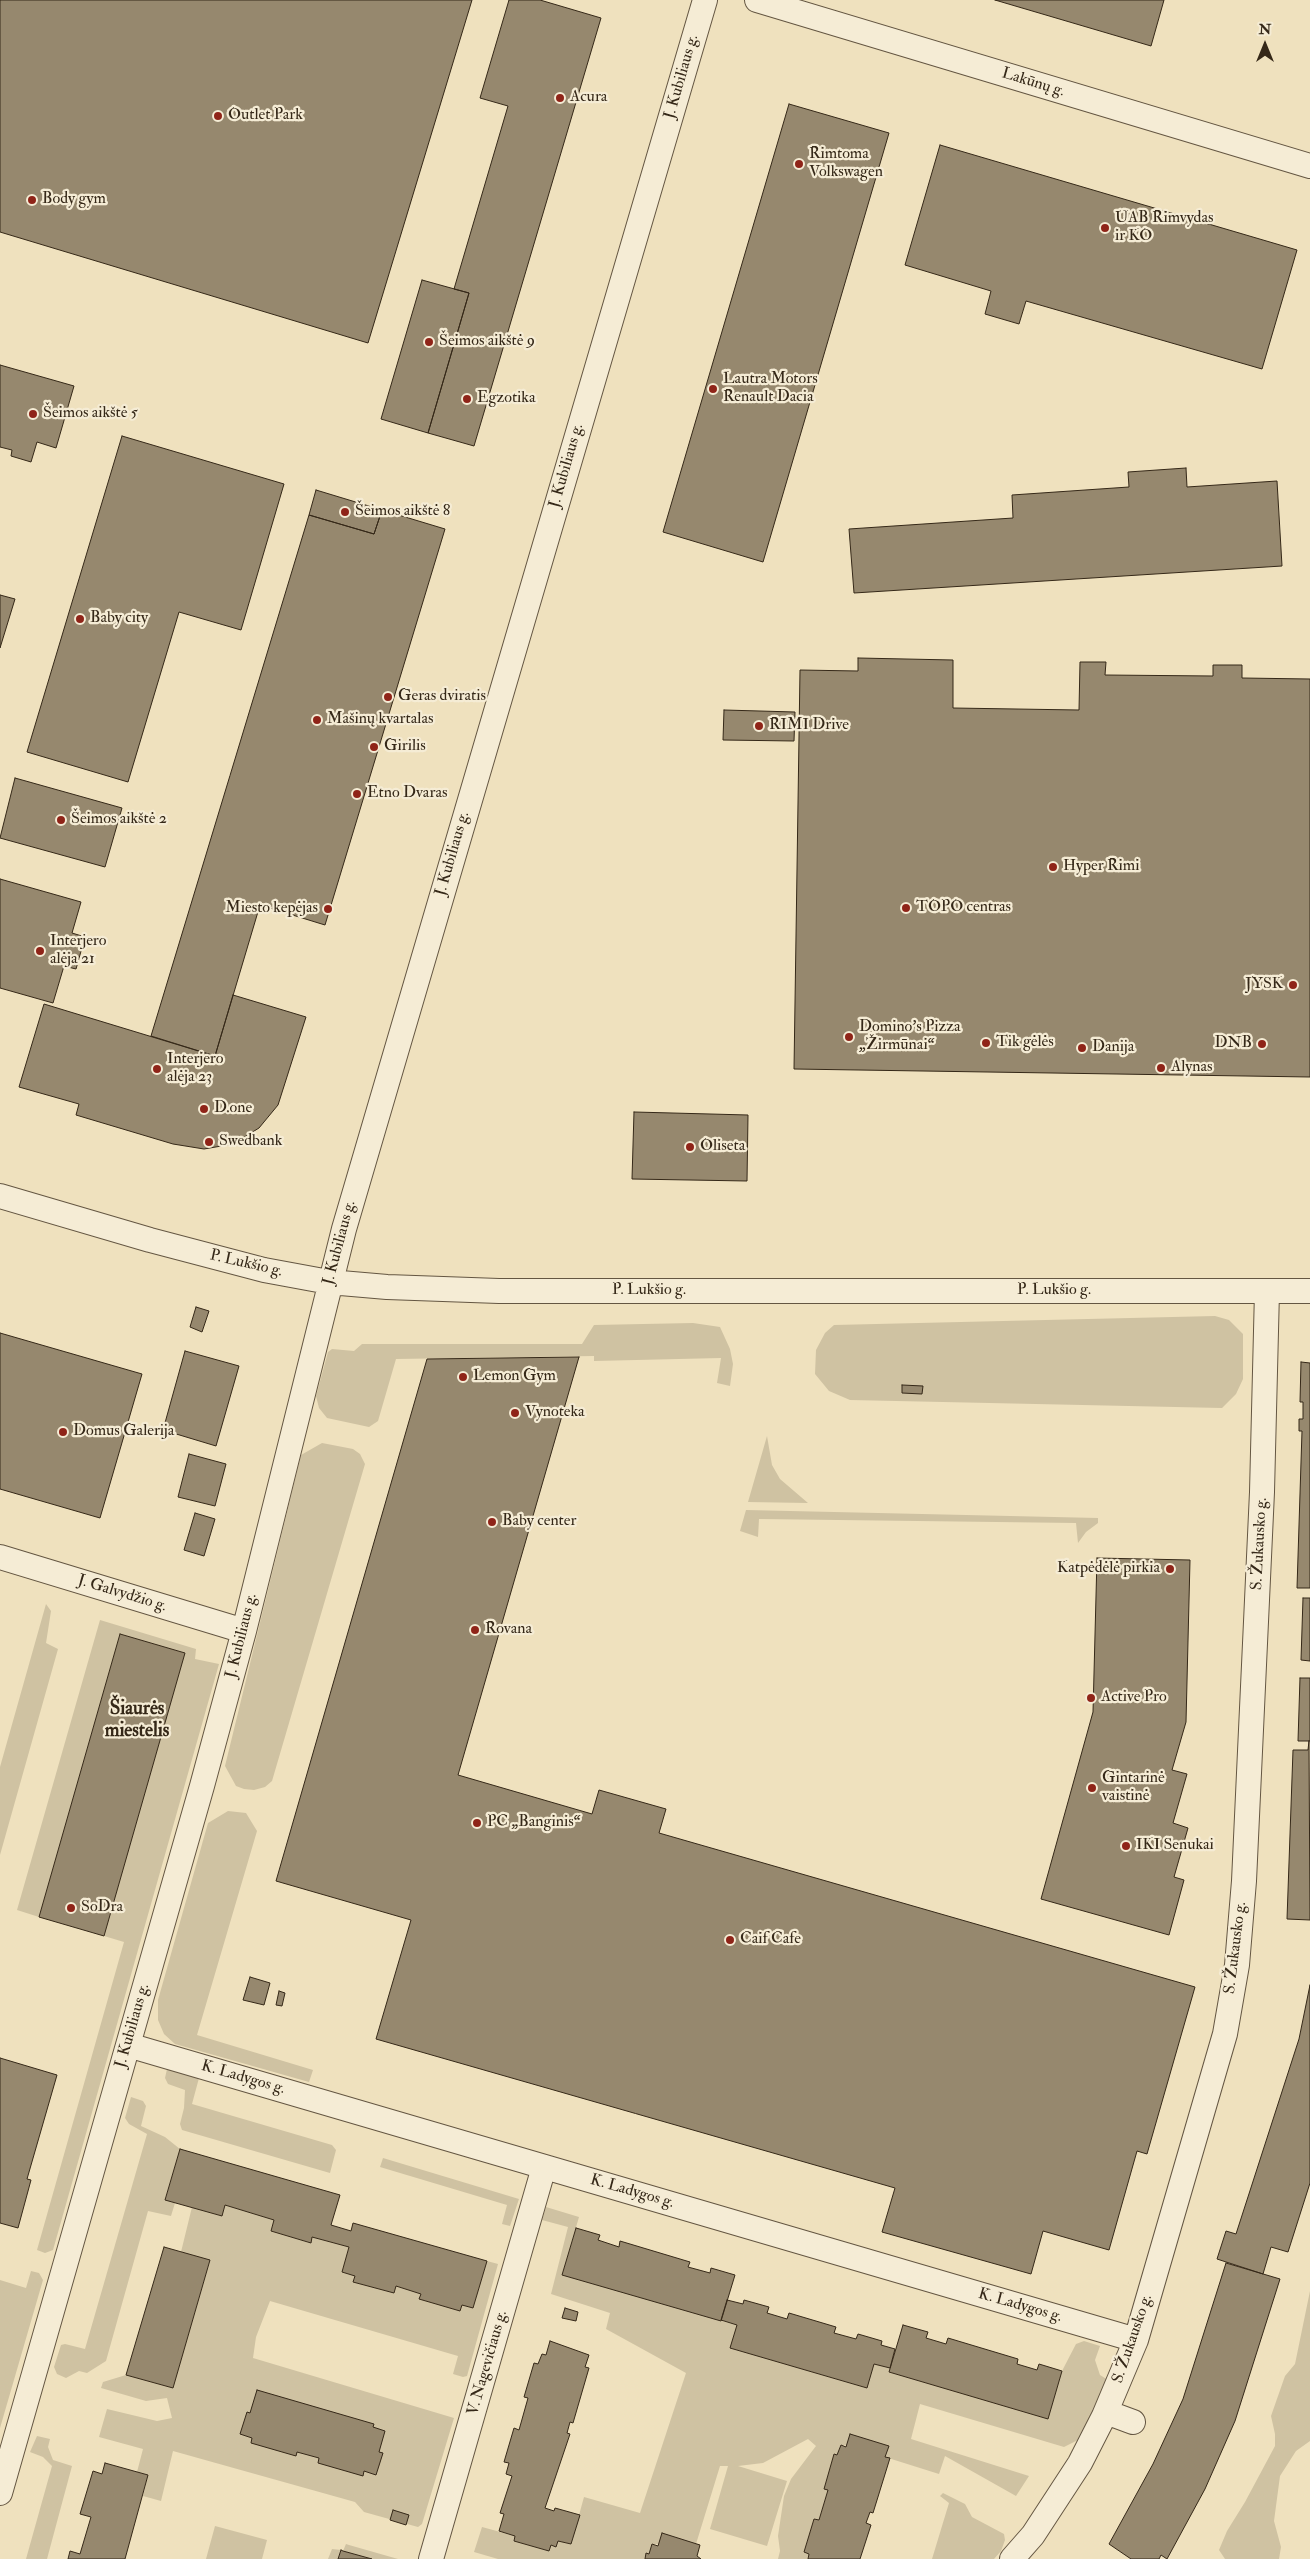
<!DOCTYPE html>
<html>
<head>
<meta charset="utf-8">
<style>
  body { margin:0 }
  #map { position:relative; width:1310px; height:2559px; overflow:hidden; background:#efe1be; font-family:"IM FELL Double Pica",serif }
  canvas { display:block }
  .north { position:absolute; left:1240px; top:20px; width:50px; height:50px; -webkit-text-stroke:4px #f5ecd5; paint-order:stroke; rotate:0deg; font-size:14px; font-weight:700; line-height:20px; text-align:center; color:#352818 }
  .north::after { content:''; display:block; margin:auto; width:18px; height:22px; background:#352818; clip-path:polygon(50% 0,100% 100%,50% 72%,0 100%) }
</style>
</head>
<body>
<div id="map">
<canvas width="1310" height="2559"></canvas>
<div class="north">N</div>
</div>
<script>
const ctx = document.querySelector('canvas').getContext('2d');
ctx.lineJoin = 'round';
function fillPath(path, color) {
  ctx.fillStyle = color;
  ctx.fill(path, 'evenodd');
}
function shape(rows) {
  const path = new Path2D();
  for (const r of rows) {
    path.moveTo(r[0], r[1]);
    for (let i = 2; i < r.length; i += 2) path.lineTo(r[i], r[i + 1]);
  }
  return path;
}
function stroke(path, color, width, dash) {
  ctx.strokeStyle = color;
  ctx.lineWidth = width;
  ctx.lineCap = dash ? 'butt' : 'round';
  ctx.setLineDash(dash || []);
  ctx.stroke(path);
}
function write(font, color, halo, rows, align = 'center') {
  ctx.font = font + ' "IM FELL Double Pica",serif';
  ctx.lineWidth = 4.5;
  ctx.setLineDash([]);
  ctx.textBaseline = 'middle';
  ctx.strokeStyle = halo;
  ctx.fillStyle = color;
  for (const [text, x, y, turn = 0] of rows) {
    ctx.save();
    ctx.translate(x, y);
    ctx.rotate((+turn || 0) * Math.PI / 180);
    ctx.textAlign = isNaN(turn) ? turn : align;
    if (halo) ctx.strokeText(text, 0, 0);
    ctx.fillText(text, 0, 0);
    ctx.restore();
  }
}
fillPath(shape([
  [1215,1316,1229,1320,1243,1334,1243,1379,1236,1394,1222,1408,850,1400,829,1391,815,1374,816,1350,825,1333,834,1325],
  [693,1323,720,1327,730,1349,733,1364,730,1386,717,1383,721,1358,594,1361,594,1356,396,1359,378,1421,369,1427,327,1418,319,1408,316,1396,328,1352,332,1349,354,1351,362,1344,582,1344,594,1325],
  [767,1436,772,1465,780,1479,808,1503,748,1502],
  [322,1443,353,1449,360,1454,365,1464,272,1781,265,1787,254,1790,244,1789,236,1786,225,1766,301,1455],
  [746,1510,1098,1518,1098,1523,1086,1532,1078,1543,1076,1523,759,1519,758,1537,740,1531],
  [46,1604,51,1611,46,1643,58,1649,0,1855,0,1767],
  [100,1620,196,1649,195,1659,219,1664,53,2250,45,2253,37,2250,124,1942,104,1936,185,1653,120,1634,39,1917,17,1910],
  [228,1811,246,1813,257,1831,197,2035,313,2070,309,2082,175,2044,164,2034,158,2020,158,2000,208,1823],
  [167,2069,199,2078,192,2104,332,2145,336,2150,330,2173,182,2130,180,2124,184,2108,185,2090,168,2084,165,2078],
  [131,2097,143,2101,146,2106,141,2126,165,2137,180,2149,165,2199,175,2203,171,2216,148,2211,106,2361,87,2373,79,2371,66,2378,57,2374,54,2367,61,2345,65,2344,85,2349,147,2134,129,2124,125,2118],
  [383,2158,519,2199,510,2226,502,2224,507,2205,380,2167],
  [225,2205,274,2220,271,2231,310,2243,312,2237,349,2247,342,2272,355,2276,353,2282,394,2293,396,2286,421,2294,420,2299,460,2311,462,2305,473,2308,487,2261,498,2264,467,2376,463,2377,453,2374,458,2356,270,2301,256,2337,253,2358,454,2418,422,2524,418,2527,364,2512,355,2502,173,2451,161,2501,143,2496,148,2475,137,2472,143,2449,99,2437,107,2409,157,2421,172,2418,167,2398,146,2401,101,2388,103,2382,126,2375,173,2388,210,2261,181,2252,192,2207,221,2216],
  [546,2207,579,2217,562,2275,737,2325,731,2348,866,2388,874,2364,890,2368,889,2372,1048,2419,1062,2371,1076,2344,1084,2341,1100,2346,1095,2360,1100,2375,1108,2380,1078,2440,1064,2447,920,2404,911,2439,1029,2476,1016,2496,945,2456,939,2474,885,2457,888,2446,841,2445,837,2455,834,2454,824,2489,828,2490,819,2520,814,2519,804,2552,809,2554,808,2559,778,2559,780,2551,778,2536,784,2496,791,2479,816,2446,808,2439,763,2463,738,2466,787,2481,767,2546,710,2529,728,2466,720,2466,696,2544,652,2544,649,2554,646,2553,645,2559,498,2559,474,2552,482,2527,515,2536,514,2541,549,2551,551,2545,556,2546,558,2541,571,2544,584,2497,640,2513,686,2373,606,2329,610,2313,551,2294,568,2227,542,2220],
  [31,2271,39,2273,43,2280,0,2428,0,2280,26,2288],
  [1310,2291,1310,2441,1296,2451,1280,2476,1274,2521,1281,2547,1279,2559,1225,2559,1219,2550,1227,2531,1245,2502,1275,2446,1275,2434,1271,2416,1285,2376,1295,2364],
  [37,2436,50,2439,48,2447,53,2460,72,2466,47,2559,26,2559,52,2466,43,2457,30,2452],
  [943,2493,965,2504,972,2517,1004,2534,1005,2540,1001,2551,994,2559,932,2559,949,2503,940,2496],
  [215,2526,267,2540,262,2559,206,2559],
  [346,2544,349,2545,398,2559,372,2559,343,2551],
  [332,2549,341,2550,338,2559,328,2559]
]), '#cfc2a2');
const building = shape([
  [0,0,472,0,368,343,0,232,0,0],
  [509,0,540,0,601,18,474,446,428,433,469,293,454,289,508,106,480,98,509,0],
  [995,0,1164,0,1151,46,995,0],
  [789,104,889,133,763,562,663,532,789,104],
  [940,145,1297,250,1262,369,1026,301,1019,324,985,314,991,291,905,265,940,145],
  [422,280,469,293,428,433,381,419,422,280],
  [0,365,74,386,56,448,37,442,31,462,11,456,12,450,0,447,0,365],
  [122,436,284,484,241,630,179,612,128,782,27,752,122,436],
  [1186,468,1187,487,1277,481,1282,566,854,593,849,529,1013,518,1012,495,1129,487,1128,472,1186,468],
  [316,490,382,510,374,534,309,515,316,490],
  [382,510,445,529,325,925,260,905,215,1056,151,1036,309,515,374,534,382,510],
  [0,595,15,599,0,648,0,595],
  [858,658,953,660,953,708,1079,710,1080,662,1106,662,1105,675,1213,676,1213,665,1242,665,1242,678,1310,679,1310,1077,794,1069,800,670,858,671,858,658],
  [724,710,795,712,794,741,723,740,724,710],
  [15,778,122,808,105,867,0,838,15,778],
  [0,879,81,902,72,933,85,937,76,969,64,966,53,1003,0,988,0,879],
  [233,995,306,1017,278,1105,259,1128,233,1144,204,1149,173,1144,76,1115,79,1104,19,1087,44,1004,215,1056,233,995],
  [634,1112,748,1115,747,1181,632,1179,634,1112],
  [196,1307,209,1311,202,1332,190,1327,196,1307],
  [0,1333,142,1374,100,1518,0,1489,0,1333],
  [185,1351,239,1366,216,1446,163,1430,185,1351],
  [579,1357,458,1775,592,1814,599,1790,666,1809,659,1833,1195,1987,1147,2154,1137,2151,1109,2250,1043,2231,1031,2274,882,2232,895,2188,376,2039,411,1920,276,1881,427,1359,579,1357],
  [1301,1362,1310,1363,1310,1588,1297,1588,1302,1431,1299,1431,1299,1419,1303,1419,1303,1402,1300,1402,1301,1362],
  [902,1385,923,1386,922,1394,902,1393,902,1385],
  [189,1454,226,1464,215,1506,178,1497,189,1454],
  [195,1513,215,1519,204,1556,184,1550,195,1513],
  [1097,1558,1190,1560,1186,1722,1172,1770,1187,1774,1173,1823,1188,1828,1174,1877,1184,1880,1169,1935,1041,1899,1093,1712,1097,1558],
  [1303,1598,1310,1598,1310,1661,1301,1660,1303,1598],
  [120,1634,185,1653,104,1936,39,1917,120,1634],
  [1300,1678,1310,1678,1310,1741,1298,1741,1300,1678],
  [1309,1741,1310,1920,1287,1919,1293,1750,1308,1750,1309,1741],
  [250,1977,270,1983,264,2005,243,2000,250,1977],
  [1310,1985,1310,2183,1288,2252,1271,2247,1263,2274,1217,2259,1226,2231,1236,2234,1299,2039,1310,1985],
  [279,1991,285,1993,282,2006,276,2005,279,1991],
  [0,2058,57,2075,27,2179,31,2180,18,2228,0,2223,0,2058],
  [180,2149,340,2195,331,2225,351,2231,353,2223,487,2261,473,2308,462,2305,460,2311,419,2299,421,2294,396,2286,394,2293,353,2282,355,2276,342,2272,349,2247,312,2237,311,2243,271,2231,274,2220,225,2205,222,2216,165,2200,180,2149],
  [576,2228,600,2235,598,2240,619,2247,620,2241,690,2262,688,2267,710,2273,711,2268,735,2275,721,2321,562,2275,576,2228],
  [164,2247,210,2260,173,2388,126,2375,164,2247],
  [1226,2263,1280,2279,1235,2421,1205,2489,1167,2559,1161,2555,1159,2559,1131,2559,1109,2544,1153,2464,1183,2399,1226,2263],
  [727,2300,743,2304,744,2300,769,2307,767,2313,787,2319,789,2313,836,2327,834,2333,856,2339,858,2334,882,2341,881,2345,895,2349,890,2368,874,2364,867,2388,730,2348,737,2325,721,2320,727,2300],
  [565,2308,578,2312,576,2321,562,2318,565,2308],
  [903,2325,928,2332,926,2338,946,2344,948,2338,1018,2359,1017,2364,1037,2370,1039,2364,1062,2371,1048,2419,889,2372,903,2325],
  [550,2341,589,2355,585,2367,589,2368,573,2423,570,2422,567,2433,570,2434,545,2508,554,2511,555,2508,580,2515,571,2544,558,2541,556,2547,551,2545,549,2551,514,2541,515,2536,499,2531,504,2514,500,2513,512,2476,506,2474,509,2463,504,2462,514,2428,519,2430,528,2398,524,2397,534,2363,538,2364,542,2354,546,2355,550,2341],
  [257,2390,374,2424,373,2427,385,2431,379,2452,383,2453,376,2475,364,2471,363,2476,318,2463,319,2458,297,2452,296,2456,251,2443,252,2438,240,2434,247,2412,250,2413,257,2390],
  [850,2434,889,2446,885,2457,890,2458,873,2513,870,2512,866,2523,871,2525,860,2559,808,2559,809,2554,804,2552,814,2519,819,2520,828,2490,824,2489,834,2454,837,2455,841,2445,846,2447,850,2434],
  [105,2463,148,2475,125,2559,68,2559,70,2551,80,2554,91,2517,80,2514,93,2471,102,2474,105,2463],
  [393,2510,409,2515,406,2525,390,2520,393,2510],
  [662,2533,700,2545,697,2556,701,2559,645,2559,646,2553,649,2554,652,2544,658,2546,662,2533],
  [341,2550,343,2551,372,2559,338,2559,341,2550]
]);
fillPath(building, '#96886e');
stroke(building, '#352818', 1);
const minor = shape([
  [757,0,1310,166],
  [0,1196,150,1240,264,1270,329,1282,387,1287,499,1291,1310,1291],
  [0,1557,244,1631],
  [128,2045,1136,2340],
  [1106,2412,1133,2422],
  [0,2493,202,1786,244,1631,344,1229,705,0],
  [431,2559,544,2167],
  [1012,2559,1033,2535,1080,2463,1104,2416,1136,2340,1225,2034,1237,1965,1244,1881,1262,1492,1267,1291]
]);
stroke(minor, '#645642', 26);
stroke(minor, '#f5ecd5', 24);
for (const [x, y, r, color] of [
  [560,98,5,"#8f2418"],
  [218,116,5,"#8f2418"],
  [799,164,5,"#8f2418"],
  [32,200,5,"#8f2418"],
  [1105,228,5,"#8f2418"],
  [429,342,5,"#8f2418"],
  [713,389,5,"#8f2418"],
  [467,399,5,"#8f2418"],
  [33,414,5,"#8f2418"],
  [345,512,5,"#8f2418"],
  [80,619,5,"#8f2418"],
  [388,697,5,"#8f2418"],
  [317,720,5,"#8f2418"],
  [759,726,5,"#8f2418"],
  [374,747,5,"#8f2418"],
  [357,794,5,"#8f2418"],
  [61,820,5,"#8f2418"],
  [1053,867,5,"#8f2418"],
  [906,908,5,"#8f2418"],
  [328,909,5,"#8f2418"],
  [40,951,5,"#8f2418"],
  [1293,985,5,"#8f2418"],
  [849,1037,5,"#8f2418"],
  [986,1043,5,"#8f2418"],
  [1262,1044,5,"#8f2418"],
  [1082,1048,5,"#8f2418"],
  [1161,1068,5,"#8f2418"],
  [157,1069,5,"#8f2418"],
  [204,1109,5,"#8f2418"],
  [209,1142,5,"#8f2418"],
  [690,1147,5,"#8f2418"],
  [463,1377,5,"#8f2418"],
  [515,1413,5,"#8f2418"],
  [63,1432,5,"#8f2418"],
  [492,1522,5,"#8f2418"],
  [1170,1569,5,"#8f2418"],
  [475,1630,5,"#8f2418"],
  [1091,1698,5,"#8f2418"],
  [1092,1788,5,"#8f2418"],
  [477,1823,5,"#8f2418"],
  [1126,1846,5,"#8f2418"],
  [71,1908,5,"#8f2418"],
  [730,1940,5,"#8f2418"]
]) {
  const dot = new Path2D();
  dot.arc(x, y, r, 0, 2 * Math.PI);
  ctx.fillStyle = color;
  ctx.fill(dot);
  stroke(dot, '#f5ecd5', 2);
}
write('16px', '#352818', '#f5ecd5', [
  ["J. Kubiliaus g.",682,77,-74],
  ["Lakūnų g.",1033,83,17],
  ["J. Kubiliaus g.",567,466,-74],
  ["J. Kubiliaus g.",453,854,-74],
  ["J. Kubiliaus g.",340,1243,-75],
  ["P. Lukšio g.",246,1264,13],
  ["P. Lukšio g.",649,1291],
  ["P. Lukšio g.",1054,1291],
  ["S. Žukausko g.",1260,1544,-87],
  ["J. Galvydžio g.",122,1594,17],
  ["J. Kubiliaus g.",242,1636,-76],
  ["S. Žukausko g.",1236,1948,-83],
  ["J. Kubiliaus g.",133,2026,-74],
  ["K. Ladygos g.",243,2078,16],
  ["K. Ladygos g.",632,2192,16],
  ["K. Ladygos g.",1020,2306,16],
  ["S. Žukausko g.",1133,2339,-71],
  ["V. Nagevičiaus g.",488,2363,-74]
]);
write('16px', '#352818', '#f5ecd5', [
  ["Acura",570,98],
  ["Outlet Park",228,116],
  ["Rimtoma",809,155],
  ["Volkswagen",809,173],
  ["Body gym",42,200],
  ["UAB Rimvydas",1115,219],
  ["ir KO",1115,237],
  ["Šeimos aikštė 9",439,342],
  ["Lautra Motors",723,380],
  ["Renault Dacia",723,398],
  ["Egzotika",477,399],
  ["Šeimos aikštė 5",43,414],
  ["Šeimos aikštė 8",355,512],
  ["Baby city",90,619],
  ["Geras dviratis",398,697],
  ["Mašinų kvartalas",327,720],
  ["RIMI Drive",769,726],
  ["Girilis",384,747],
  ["Etno Dvaras",367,794],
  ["Šeimos aikštė 2",71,820],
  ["Hyper Rimi",1063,867],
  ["TOPO centras",916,908],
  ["Miesto kepėjas",318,909,"right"],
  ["Interjero",50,942],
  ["alėja 21",50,960],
  ["JYSK",1283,985,"right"],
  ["Domino's Pizza",859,1028],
  ["„Žirmūnai“",859,1046],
  ["Tik gėlės",996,1043],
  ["DNB",1252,1044,"right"],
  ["Danija",1092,1048],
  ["Interjero",167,1060],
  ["alėja 23",167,1078],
  ["Alynas",1171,1068],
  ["D.one",214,1109],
  ["Swedbank",219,1142],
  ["Oliseta",700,1147],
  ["Lemon Gym",473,1377],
  ["Vynoteka",525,1413],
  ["Domus Galerija",73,1432],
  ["Baby center",502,1522],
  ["Katpėdėlė pirkia",1160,1569,"right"],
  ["Rovana",485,1630],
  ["Active Pro",1101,1698],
  ["Gintarinė",1102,1779],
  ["vaistinė",1102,1797],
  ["PC „Banginis“",487,1823],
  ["IKI Senukai",1136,1846],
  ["SoDra",81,1908],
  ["Caif Cafe",740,1940]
], 'left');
write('bold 19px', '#352818', '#f5ecd5', [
  ["Šiaurės",137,1710],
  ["miestelis",137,1732]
]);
</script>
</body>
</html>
